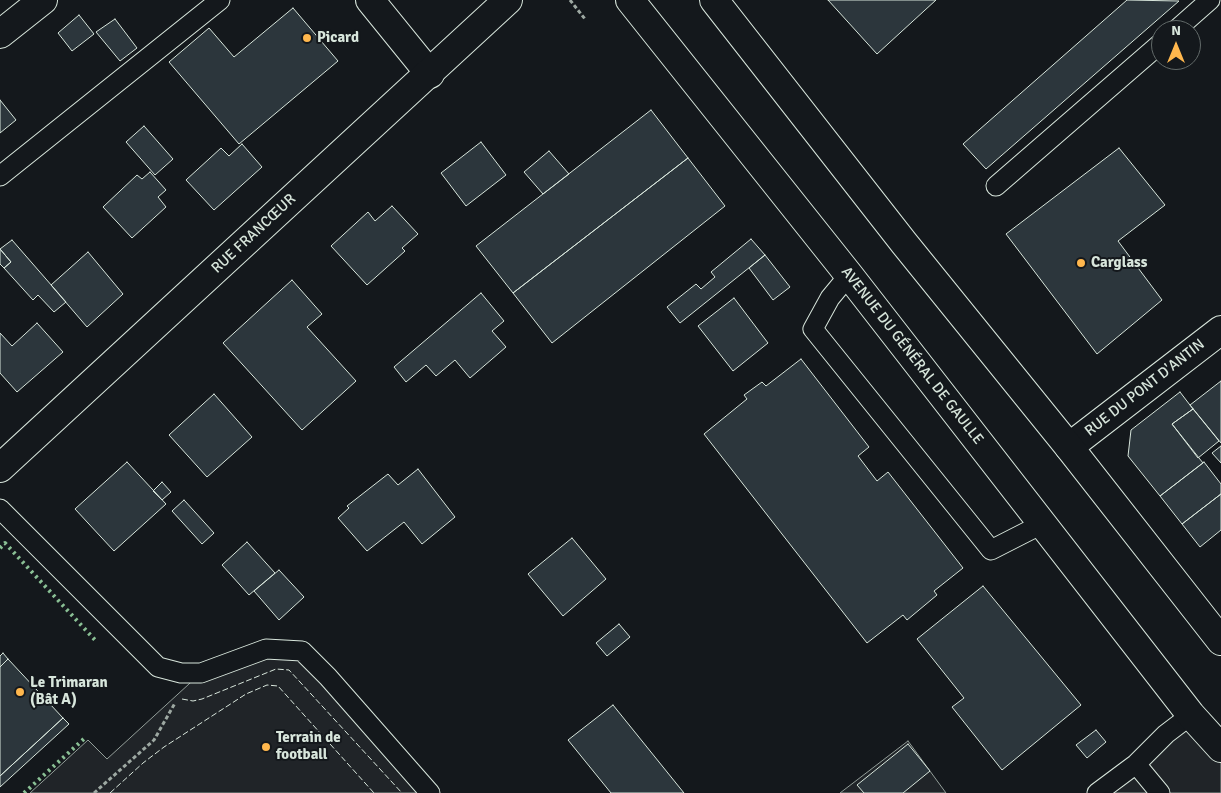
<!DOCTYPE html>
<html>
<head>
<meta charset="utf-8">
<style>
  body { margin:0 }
  #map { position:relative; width:1221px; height:793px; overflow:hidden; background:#14181c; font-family:Signika,sans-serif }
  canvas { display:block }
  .north { position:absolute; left:1151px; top:20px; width:50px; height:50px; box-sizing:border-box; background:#14181c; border:1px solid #626a69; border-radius:50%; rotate:0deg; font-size:14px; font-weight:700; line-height:20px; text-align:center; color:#d8e6dc }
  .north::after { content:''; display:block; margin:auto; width:18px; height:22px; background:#ffb74d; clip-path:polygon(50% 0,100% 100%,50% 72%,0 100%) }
</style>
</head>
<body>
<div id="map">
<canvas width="1221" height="793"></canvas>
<div class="north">N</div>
</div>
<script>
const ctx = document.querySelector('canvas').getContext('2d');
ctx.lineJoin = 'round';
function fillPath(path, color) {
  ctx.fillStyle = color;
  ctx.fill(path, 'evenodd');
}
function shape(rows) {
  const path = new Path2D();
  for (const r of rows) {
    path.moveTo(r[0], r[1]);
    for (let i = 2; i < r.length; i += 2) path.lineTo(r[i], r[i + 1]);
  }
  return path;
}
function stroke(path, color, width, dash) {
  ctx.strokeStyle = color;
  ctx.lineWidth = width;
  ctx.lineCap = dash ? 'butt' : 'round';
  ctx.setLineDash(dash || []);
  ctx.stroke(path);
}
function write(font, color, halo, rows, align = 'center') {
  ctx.font = font + ' Signika,sans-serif';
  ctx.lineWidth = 4;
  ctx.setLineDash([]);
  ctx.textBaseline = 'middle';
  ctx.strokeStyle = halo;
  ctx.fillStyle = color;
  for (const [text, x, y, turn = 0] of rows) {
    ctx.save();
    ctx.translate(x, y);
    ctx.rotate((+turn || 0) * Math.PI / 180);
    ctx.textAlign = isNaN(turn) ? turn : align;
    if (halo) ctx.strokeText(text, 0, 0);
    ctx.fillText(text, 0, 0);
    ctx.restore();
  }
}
const green = shape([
  [302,651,430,793,30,793,88,740,107,759,201,673,302,651],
  [1191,715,1221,748,1221,793,1097,793,1191,715],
  [908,741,946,793,840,793,908,741]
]);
fillPath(green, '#202428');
stroke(green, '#939e99', 1);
const building = shape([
  [828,0,936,0,877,54,828,0],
  [1127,0,1179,1,986,169,963,144,1127,0],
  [293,8,338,61,239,144,169,62,209,28,234,57,293,8],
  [79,15,94,34,72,51,58,33,79,15],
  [115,19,137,48,120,61,96,32,115,19],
  [0,100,16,120,0,133,0,100],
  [651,110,688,158,513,293,476,246,651,110],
  [144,126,173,159,155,175,126,142,144,126],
  [481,142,506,175,466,206,441,173,481,142],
  [242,144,262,167,214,210,186,180,221,148,229,156,242,144],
  [1119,148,1165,205,1118,241,1162,300,1097,354,1006,234,1119,148],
  [549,151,569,174,543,194,524,172,549,151],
  [688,158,725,206,552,343,513,293,688,158],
  [150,172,166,190,158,197,166,207,132,238,103,207,137,175,142,179,150,172],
  [392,206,418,234,402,248,405,251,367,285,331,246,368,212,375,221,392,206],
  [751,239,765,255,680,323,667,307,696,284,701,289,715,277,711,272,751,239],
  [12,240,66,302,54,312,38,295,33,300,4,268,11,262,0,249,12,240],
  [0,249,11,262,4,268,0,264,0,249],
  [88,252,123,294,87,327,51,285,88,252],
  [765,255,790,287,773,300,749,268,765,255],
  [292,280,322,314,307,327,356,381,302,430,223,343,292,280],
  [481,293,504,321,492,331,506,347,470,378,455,360,436,376,426,365,406,382,394,367,481,293],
  [734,298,768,343,733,371,698,326,734,298],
  [37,323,63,352,17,392,0,373,0,333,12,346,37,323],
  [801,359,869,447,858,456,877,481,888,472,963,568,934,591,937,595,907,620,903,615,867,643,704,434,747,399,744,395,762,382,766,386,801,359],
  [1221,381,1221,443,1190,405,1221,381],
  [1180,392,1193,409,1172,424,1203,463,1160,496,1128,456,1131,430,1180,392],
  [214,394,252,437,207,477,169,435,214,394],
  [1193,409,1219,441,1198,458,1172,424,1193,409],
  [1221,446,1221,463,1212,453,1221,446],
  [127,462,166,504,114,551,75,509,127,462],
  [1204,462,1221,484,1221,494,1182,524,1160,496,1204,462],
  [418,469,455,517,422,544,404,522,367,551,338,518,349,508,347,506,388,474,398,485,418,469],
  [162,482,171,492,162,500,153,491,162,482],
  [1221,494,1221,530,1200,547,1182,524,1221,494],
  [184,500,214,533,202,544,172,511,184,500],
  [572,538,606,579,563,616,528,574,572,538],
  [247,542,275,573,249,595,222,565,247,542],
  [279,570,304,597,279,620,254,591,279,570],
  [983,586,1081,705,1002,770,952,707,964,698,917,639,983,586],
  [619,624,630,637,607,656,596,643,619,624],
  [3,653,8,659,0,667,0,656,3,653],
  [8,659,63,718,0,776,0,667,8,659],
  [613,705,684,793,611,793,568,740,613,705],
  [63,718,69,724,0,787,0,776,63,718],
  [1096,730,1106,742,1087,758,1076,745,1096,730],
  [908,744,930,771,903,793,864,793,857,785,908,744]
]);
fillPath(building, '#2c363c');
stroke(building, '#d8e6dc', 1);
const service = shape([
  [1176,30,1210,0],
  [0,176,220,0],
  [996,186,1161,43],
  [849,275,830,298,813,329,991,550,1042,524],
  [0,509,158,667,181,673,201,673,266,649,302,651,328,677,430,793],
  [1136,764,1160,793],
  [1097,793,1136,764,1166,734,1191,715]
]);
const minor = shape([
  [370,0,430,74],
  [0,34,43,0],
  [1069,447,1221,330]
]);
const primary = shape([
  [630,0,849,275,1191,715,1221,748],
  [714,0,904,243,1069,447,1221,641],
  [0,468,508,0]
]);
stroke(service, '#d8e6dc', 21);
stroke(minor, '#d8e6dc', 30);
stroke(primary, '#d8e6dc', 30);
stroke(shape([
  [570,0,585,19],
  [94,793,154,740,175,703]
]), '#9da8a2', 3, [4, 2.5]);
stroke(service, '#14181c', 19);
stroke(minor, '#14181c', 28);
stroke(primary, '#14181c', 28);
stroke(shape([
  [0,548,5,543,95,640],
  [24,793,86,737]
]), '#8ac095', 4, [2.5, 4]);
stroke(shape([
  [182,699,193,701,202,699,276,669,289,670,402,793],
  [110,793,143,763,164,747,246,694,267,685,278,686,374,793]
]), '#d8e6dc', 1, [6, 2.5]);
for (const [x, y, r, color] of [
  [307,38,5,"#ffb74d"],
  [1081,263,5,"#ffb74d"],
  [20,692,5,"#ffb74d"],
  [266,747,5,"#ffb74d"]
]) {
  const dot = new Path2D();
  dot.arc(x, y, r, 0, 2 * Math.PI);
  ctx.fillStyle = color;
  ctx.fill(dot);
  stroke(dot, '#14181c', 2);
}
write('bold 15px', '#d8e6dc', '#14181c', [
  ["Picard",317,38],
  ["Carglass",1091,263],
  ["Le Trimaran",30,683],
  ["(Bât A)",30,700],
  ["Terrain de",276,738],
  ["football",276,755]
], 'left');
write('15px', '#d8e6dc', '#14181c', [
  ["RUE FRANCŒUR",254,234,-43],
  ["AVENUE DU GÉNÉRAL DE GAULLE",912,356,52],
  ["RUE DU PONT D'ANTIN",1145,388,-38]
]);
</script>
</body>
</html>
